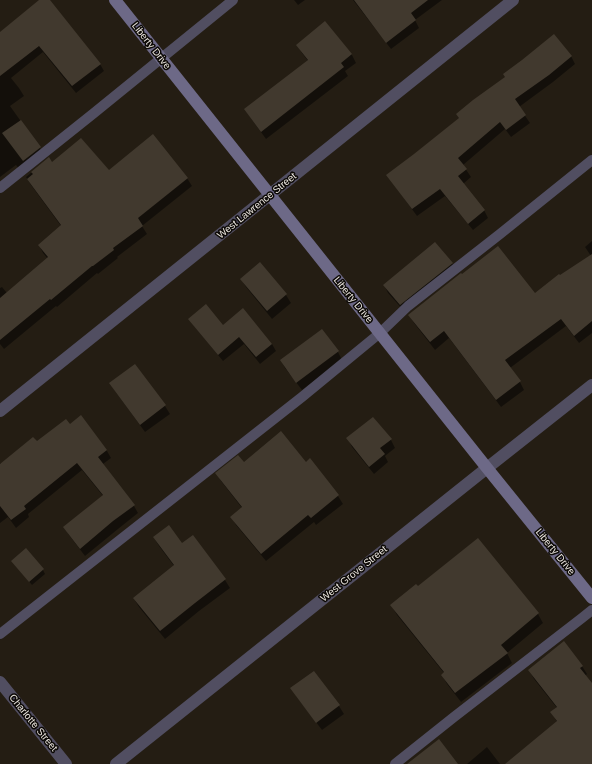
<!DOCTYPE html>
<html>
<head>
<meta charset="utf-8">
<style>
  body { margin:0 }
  canvas { display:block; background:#241d13 }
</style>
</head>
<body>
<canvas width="592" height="764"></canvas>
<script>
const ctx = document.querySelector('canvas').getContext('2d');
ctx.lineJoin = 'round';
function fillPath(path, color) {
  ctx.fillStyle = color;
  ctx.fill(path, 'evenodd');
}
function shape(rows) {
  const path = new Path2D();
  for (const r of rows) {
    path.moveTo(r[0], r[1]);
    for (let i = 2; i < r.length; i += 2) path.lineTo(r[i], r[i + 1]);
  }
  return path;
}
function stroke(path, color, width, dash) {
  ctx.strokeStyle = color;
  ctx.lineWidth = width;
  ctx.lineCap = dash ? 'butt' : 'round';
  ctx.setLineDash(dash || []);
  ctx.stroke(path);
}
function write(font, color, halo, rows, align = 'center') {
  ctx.font = font + ' Arial,sans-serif';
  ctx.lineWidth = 3;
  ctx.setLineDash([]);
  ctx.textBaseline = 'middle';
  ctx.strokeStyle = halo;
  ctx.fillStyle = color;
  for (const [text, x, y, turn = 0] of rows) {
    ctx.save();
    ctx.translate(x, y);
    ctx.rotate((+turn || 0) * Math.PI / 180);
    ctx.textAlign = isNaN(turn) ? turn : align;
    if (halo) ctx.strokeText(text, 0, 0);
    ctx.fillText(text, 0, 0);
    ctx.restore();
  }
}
fillPath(shape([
  [41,0,49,0,100,64,104,71,76,93,43,52,11,78,19,88,24,96,10,106,40,148,44,155,22,173,16,165,0,177,0,33],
  [294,0,305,0,298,5],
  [353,0,442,0,415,20,419,28,391,49],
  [325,23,352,55,356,63,345,71,348,76,266,139,250,117,245,109,308,61,302,53,297,45],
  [571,56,575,64,553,82,519,107,530,123,511,137,505,129,463,165,471,177,463,184,484,210,488,218,473,230,445,196,417,216,392,182],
  [48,159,52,163,108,171,187,178,192,186,142,226,147,234,117,257,118,258,98,274,97,273,57,307,56,306,4,349,0,344,0,288,2,287,7,293,48,259,43,253,39,245,61,226,31,185,26,177],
  [592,241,592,333,579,343,566,326,510,368,520,382,524,390,501,407,449,338,435,350,414,323,409,315,535,295,560,277,591,256,585,247],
  [452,263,456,271,405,312,388,293,384,285],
  [260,264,286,295,291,303,272,319,246,287,241,279],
  [190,319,223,326,272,344,276,351,260,364,244,344,223,361,194,326],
  [321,330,338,352,342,360,302,390,285,368,281,360],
  [135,365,165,406,170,414,145,432,115,391,110,383],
  [81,417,107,451,111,458,103,464,134,506,138,513,118,529,85,556,69,535,65,528,103,496,82,470,28,514,29,517,16,528,8,517,0,523,0,463,1,464,36,443,70,425],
  [348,439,391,440,395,448,385,456,388,462,374,474,352,447],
  [310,460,338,496,343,504,316,525,314,522,266,561,236,525,232,517,242,508,221,481,217,473,244,464,305,463],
  [193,536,225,580,230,588,199,611,165,639,139,607,134,599,174,566,159,546,154,538,182,544],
  [478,539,538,614,543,623,507,653,512,663,461,702,447,684,442,675,444,673,397,615,391,605,417,588],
  [15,565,43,570,45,574,32,585],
  [582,666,587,674,585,676,592,685,592,764,506,764,557,722,551,712,557,708,534,679,529,670],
  [314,672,339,706,344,714,322,730,296,696],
  [487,747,500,764,467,764]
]), '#0007');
fillPath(shape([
  [39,0,50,0,101,64,72,86,39,46,0,76,0,32],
  [354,0,428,0,411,13,416,20,386,43],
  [325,21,352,54,341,63,344,67,261,132,244,109,308,60,296,45],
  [554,34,572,56,549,75,515,99,526,115,506,130,500,122,458,158,467,169,458,176,485,210,468,224,440,189,412,209,386,175,414,154,459,118,456,114,473,100,505,77,503,74,522,60],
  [21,120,41,147,23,161,2,133],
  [153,134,188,178,138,218,143,226,113,248,114,250,93,266,92,266,51,300,50,299,0,340,0,298,48,257,38,245,61,225,27,179,33,174,31,172,49,157,52,162,81,138,109,170],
  [435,242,453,263,400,305,383,285],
  [498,246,535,293,559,274,560,275,592,254,592,321,574,336,561,319,505,360,521,381,496,400,444,331,430,342,408,315,461,273,462,274],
  [260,262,287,294,267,311,240,279],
  [206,304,223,325,243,308,272,344,256,357,239,337,218,355,188,319],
  [322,329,339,351,296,383,280,360],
  [135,364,166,405,140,425,109,383],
  [81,415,107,450,98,457,135,505,113,521,80,549,63,527,103,495,77,463,24,506,26,509,11,520,0,506,0,464,33,437,37,441,66,419,70,424],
  [373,417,392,439,380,448,385,454,369,467,346,438],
  [281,431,306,462,310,458,339,495,311,518,308,515,261,554,230,517,242,507,215,473,238,455,244,462],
  [169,525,182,543,193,535,226,579,195,603,160,631,133,598,174,565,153,537],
  [478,538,539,613,501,645,508,653,455,693,441,675,444,672,390,605,416,584,418,586],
  [26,548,44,569,29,582,11,561],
  [564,641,583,666,580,668,592,683,592,764,505,764,557,721,550,712,557,707,528,670],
  [314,671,340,705,316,723,290,688],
  [439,739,458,764,407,764]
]), '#41392e');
stroke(shape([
  [0,188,94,113,233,0],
  [0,634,302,397,380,333,408,306,500,234,592,160],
  [395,764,454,717,582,618,592,610]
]), '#514e61', 10);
stroke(shape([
  [0,411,513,0],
  [0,682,66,764],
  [116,764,487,468,592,385]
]), '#514e61', 12);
stroke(shape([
  [115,0,487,468,592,598]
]), '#6d6987', 12);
write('10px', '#ece7e0', '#0b0805', [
  ["Liberty Drive",151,46,52],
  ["West Lawrence Street",257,206,-39],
  ["Liberty Drive",353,300,51],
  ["Liberty Drive",555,552,51],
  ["West Grove Street",354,574,-39],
  ["Charlotte Street",33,723,51]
]);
</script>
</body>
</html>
